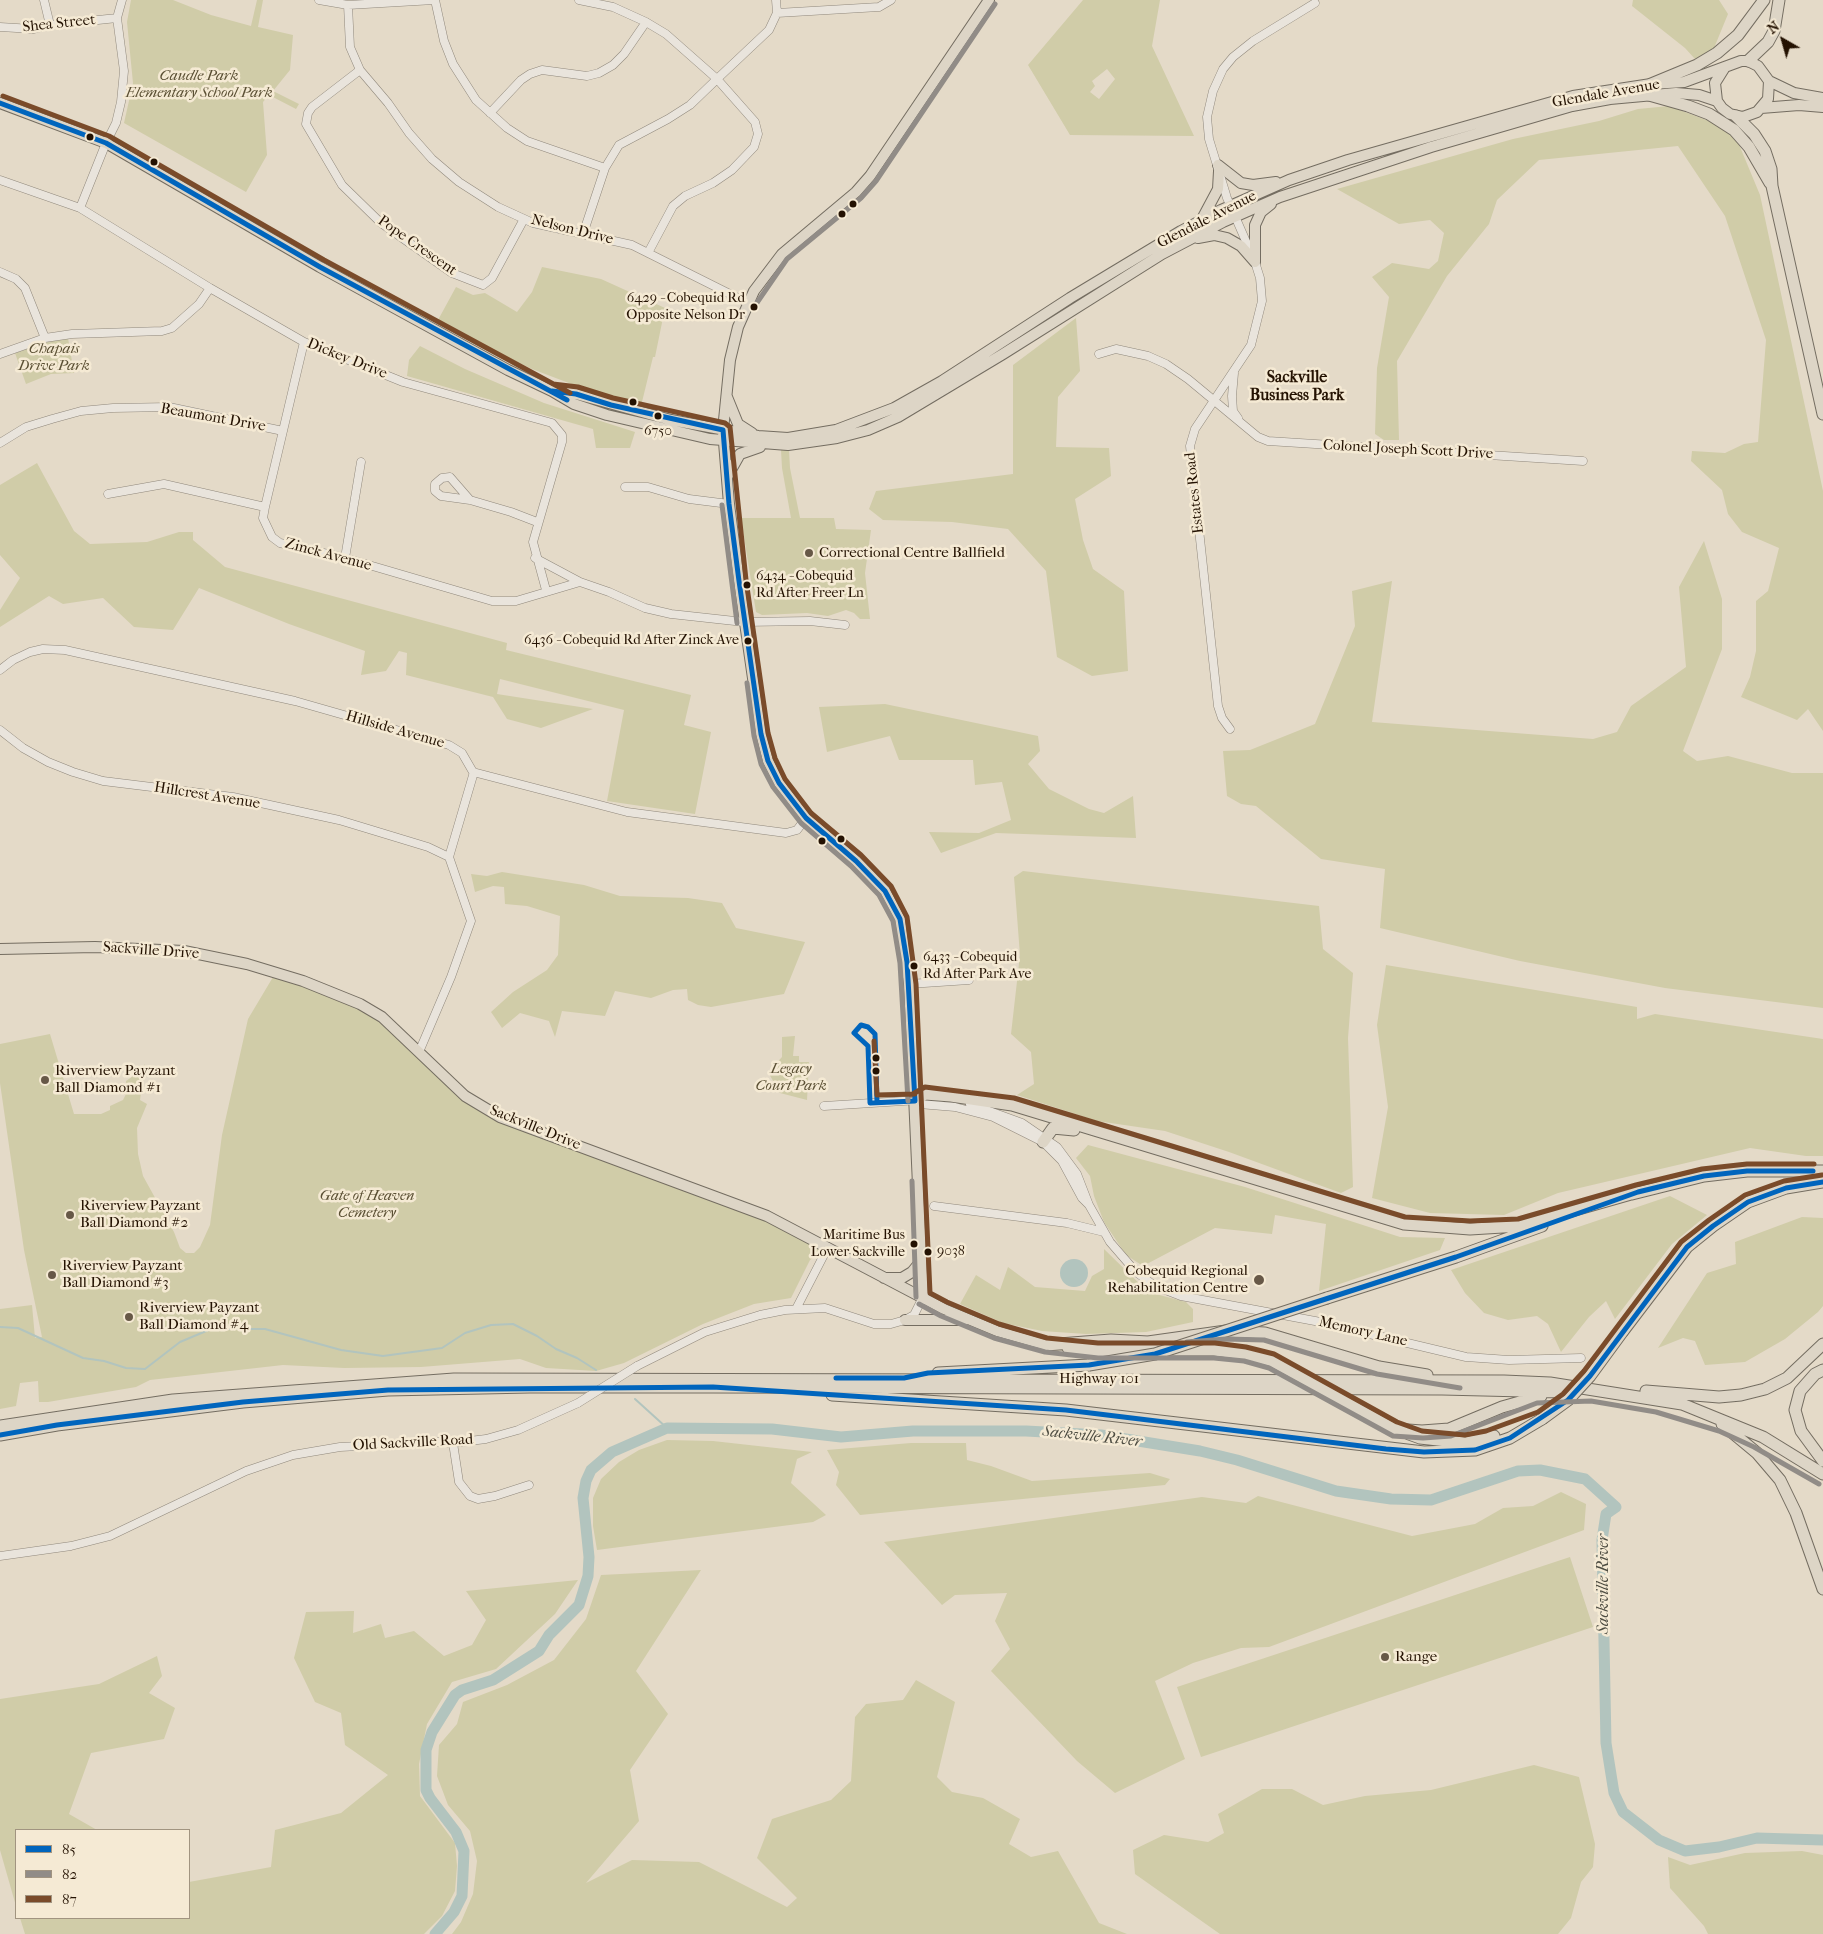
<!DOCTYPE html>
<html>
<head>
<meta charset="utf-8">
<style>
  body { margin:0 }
  #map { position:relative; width:1823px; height:1934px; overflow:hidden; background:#e4dac8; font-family:"IM FELL French Canon",serif }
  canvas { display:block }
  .legend { position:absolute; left:15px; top:1829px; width:175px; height:90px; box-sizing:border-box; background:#f5ead4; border:1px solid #a19480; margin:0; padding:6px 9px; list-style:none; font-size:15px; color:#241202 }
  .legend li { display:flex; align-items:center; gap:10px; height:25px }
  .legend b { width:25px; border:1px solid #a19480 }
  .north { position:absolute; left:1758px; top:15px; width:50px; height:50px; -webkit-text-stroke:4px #f5ead4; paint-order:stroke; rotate:322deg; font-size:14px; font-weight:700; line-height:20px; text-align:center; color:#241202 }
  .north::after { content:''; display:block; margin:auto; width:18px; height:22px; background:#241202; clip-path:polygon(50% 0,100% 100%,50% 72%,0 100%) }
</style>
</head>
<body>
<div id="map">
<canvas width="1823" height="1934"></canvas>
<ul class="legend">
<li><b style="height:6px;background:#0065bd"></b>85</li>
<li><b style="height:6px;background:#918c87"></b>82</li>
<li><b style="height:6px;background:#7a4b2a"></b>87</li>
</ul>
<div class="north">N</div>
</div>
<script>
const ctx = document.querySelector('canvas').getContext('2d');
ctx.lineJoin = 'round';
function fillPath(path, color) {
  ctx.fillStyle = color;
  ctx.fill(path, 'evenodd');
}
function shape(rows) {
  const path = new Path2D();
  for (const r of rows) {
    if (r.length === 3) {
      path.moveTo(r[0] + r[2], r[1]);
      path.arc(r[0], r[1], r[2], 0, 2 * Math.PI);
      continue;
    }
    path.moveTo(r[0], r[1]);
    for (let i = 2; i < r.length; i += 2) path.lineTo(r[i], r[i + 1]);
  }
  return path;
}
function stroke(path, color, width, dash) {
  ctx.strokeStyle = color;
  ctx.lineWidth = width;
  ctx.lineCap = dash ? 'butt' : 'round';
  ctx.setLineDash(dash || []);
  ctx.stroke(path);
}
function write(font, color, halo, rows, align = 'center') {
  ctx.font = font + ' "IM FELL French Canon",serif';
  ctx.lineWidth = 5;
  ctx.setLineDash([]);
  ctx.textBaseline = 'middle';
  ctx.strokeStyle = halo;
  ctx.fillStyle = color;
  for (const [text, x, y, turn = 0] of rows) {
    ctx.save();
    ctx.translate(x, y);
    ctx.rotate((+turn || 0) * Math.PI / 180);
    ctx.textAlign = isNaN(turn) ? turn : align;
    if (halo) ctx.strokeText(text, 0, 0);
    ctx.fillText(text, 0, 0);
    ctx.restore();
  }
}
fillPath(shape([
  [131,0,173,0,211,15,251,26,257,0,263,0,258,27,293,35,290,70,273,91,299,104,296,109,269,95,263,102,267,155,246,192,124,123,133,83,127,22],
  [1083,0,1160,0,1152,46,1194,136,1070,135,1028,65],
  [1107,69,1115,79,1099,99,1090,92,1095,86,1092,81],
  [1633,0,1719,0,1728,14,1705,70,1685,48,1632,6],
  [1669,106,1733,130,1760,195,1823,491,1823,731,1808,709,1797,720,1741,697,1750,677,1756,651,1756,601,1768,591,1779,548,1742,532,1728,514,1722,490,1691,461,1692,451,1725,453,1744,444,1758,442,1766,340,1725,216,1678,146,1539,160,1497,200,1489,224,1447,276,1397,361,1399,440,1384,440,1375,434,1377,368,1389,297,1372,277,1392,263,1429,269,1438,261,1444,233,1430,220,1399,224,1337,189,1513,139,1599,121,1638,109],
  [542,267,601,279,665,308,655,357,653,357,641,406,603,396,532,369,484,346,438,320,456,287,473,295,485,293,517,312,532,292],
  [1076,318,1080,371,1058,397,1056,447,1109,448,1111,476,1075,499,1083,540,1093,569,1124,591,1128,671,1092,676,1057,657,1046,571,1008,529,952,522,883,520,869,509,876,491,1013,474,1013,365],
  [68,338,74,373,51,374,26,384,15,353,51,341],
  [420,346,465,369,544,403,635,432,630,448,596,448,593,429,407,376,409,360],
  [781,450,789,450,790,468,800,518,834,518,836,529,871,530,865,573,870,619,860,619,854,613,846,610,828,616,807,613,762,615,756,612,741,518,791,518,782,468],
  [37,463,74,531,90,544,147,542,179,532,193,532,193,540,225,567,507,643,506,650,691,695,684,725,711,732,695,814,607,801,624,710,500,679,497,694,593,709,541,728,507,719,493,697,406,675,407,653,399,651,386,671,361,675,365,651,289,624,199,588,173,630,134,627,103,598,63,604,49,596,0,627,0,610,20,578,0,555,0,485],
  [1704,541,1722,599,1722,649,1683,751,1697,761,1728,756,1792,773,1823,773,1823,1008,1665,988,1520,961,1380,928,1385,869,1321,859,1256,806,1241,804,1227,796,1223,751,1250,750,1315,724,1355,626,1352,591,1392,581,1372,722,1593,739,1617,732,1631,706,1686,667,1679,587],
  [885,704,1038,736,1040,751,1028,764,1049,789,1089,809,1104,813,1133,796,1136,838,996,833,941,853,929,832,979,833,1011,820,1002,782,975,785,973,760,899,760,890,736,827,752,819,707],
  [1023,871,1319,906,1323,949,1353,973,1348,1038,1353,1187,1341,1193,1229,1152,1165,1131,1097,1121,1017,1095,1034,1084,1031,1052,1011,1034,1020,955,1014,877],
  [502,872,584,885,620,896,688,898,722,903,736,928,805,942,784,994,711,1007,698,1005,688,1000,687,989,673,990,651,998,615,991,605,1016,562,1011,555,1037,549,1021,520,1013,502,1028,491,1012,513,992,547,970,558,955,560,916,527,906,505,904,504,887,493,886,475,892,471,874,487,876],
  [1386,965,1637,1007,1637,1019,1655,1014,1823,1039,1823,1156,1806,1156,1750,1148,1558,1193,1504,1215,1430,1213,1372,1198,1388,1107,1377,1025],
  [276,972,360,1004,445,1077,500,1117,641,1169,829,1247,810,1260,791,1298,754,1304,703,1324,624,1363,596,1371,546,1368,520,1359,421,1367,344,1368,283,1365,150,1380,136,1387,48,1402,39,1402,38,1381,20,1383,16,1406,0,1409,0,1309,32,1305,35,1338,42,1337,24,1250,0,1083,0,1044,50,1034,74,1114,101,1114,110,1110,110,1106,123,1100,127,1092,126,1081,139,1072,145,1064,140,1100,147,1104,137,1128,138,1154,143,1176,174,1232,180,1248,186,1253,194,1253,200,1247,210,1225,222,1135,248,1019],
  [795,1036,793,1056,799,1056,799,1062,809,1062,807,1100,780,1093,768,1072,782,1057,782,1037],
  [1088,1145,1245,1187,1400,1237,1445,1238,1440,1250,1319,1291,1326,1224,1275,1215,1272,1234,1215,1228,1143,1266,1126,1255,1104,1222,1094,1196,1090,1176,1076,1158],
  [1670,1196,1707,1215,1672,1244,1615,1319,1606,1301,1589,1317,1561,1352,1548,1324,1537,1316,1508,1320,1484,1313,1465,1293,1451,1270],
  [1802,1217,1823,1218,1823,1306,1818,1312,1785,1339,1745,1362,1705,1365,1695,1341,1683,1338,1658,1348,1707,1273,1736,1264,1735,1242],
  [1104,1249,1148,1292,1186,1302,1193,1309,1193,1322,1146,1332,1086,1334,1042,1331,1003,1323,960,1304,976,1275,1000,1290,1008,1267,1035,1287,1085,1291,1092,1276,1104,1269],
  [667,1440,713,1441,812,1452,797,1459,791,1483,826,1515,813,1522,597,1550,593,1526,593,1498,601,1479,619,1462,639,1450],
  [911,1443,966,1443,967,1460,991,1466,1032,1481,1150,1473,1170,1479,1165,1485,860,1515,836,1485,839,1472,827,1450],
  [1561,1492,1586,1504,1584,1530,1269,1647,1241,1648,1193,1663,1155,1681,1185,1759,1115,1793,1077,1761,991,1671,1010,1649,995,1621,1007,1593,955,1595,942,1605,884,1542,1202,1497,1246,1503,1258,1496,1412,1536,1475,1524,1503,1508,1533,1506],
  [1570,1557,1593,1627,1201,1757,1177,1687],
  [701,1570,636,1671,668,1714,630,1770,639,1821,586,1883,632,1860,699,1862,787,1907,797,1898,757,1858,772,1819,831,1800,851,1781,855,1717,866,1704,903,1700,916,1680,955,1702,937,1777,952,1792,983,1798,1020,1819,1009,1844,1031,1857,1058,1851,1099,1923,1127,1934,452,1934,461,1922,473,1894,477,1861,470,1831,448,1805,437,1776,439,1745,457,1724,463,1702,507,1685,554,1660,586,1619,601,1575],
  [578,1580,555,1614,496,1669,452,1682,427,1724,419,1764,420,1796,455,1843,457,1866,455,1891,442,1916,424,1934,25,1934,20,1918,189,1918,189,1882,271,1867,275,1830,341,1813,388,1775,345,1745,341,1713,315,1702,294,1658,306,1612,354,1611,353,1633,381,1624,385,1638,414,1631,444,1656,472,1645,486,1620,466,1591],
  [157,1656,162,1676,149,1693,175,1708,164,1739,91,1753,69,1814,97,1830,16,1830,16,1906,0,1850,0,1699,99,1684],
  [1534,1765,1579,1777,1595,1844,1593,1867,1581,1882,1571,1918,1558,1934,1220,1934,1135,1874,1133,1850,1164,1835,1208,1842,1224,1833,1218,1814,1262,1789,1292,1789,1323,1805,1365,1796,1431,1790],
  [1802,1851,1823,1855,1823,1934,1708,1934,1704,1926,1670,1888,1668,1857,1690,1865,1745,1853]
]), '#d0cca8');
fillPath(shape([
  [1074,1273,14]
]), '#b2c4be');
stroke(shape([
  [0,1327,18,1328,83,1358,104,1361,126,1368,145,1369,180,1342,211,1329,265,1329,341,1350,383,1356,442,1348,465,1333,491,1325,513,1324,537,1336,556,1349,577,1358,596,1370],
  [635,1399,667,1428]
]), '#b2c4be', 2);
stroke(shape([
  [435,1934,454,1912,462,1896,464,1851,456,1832,430,1798,426,1790,426,1750,432,1732,455,1695,462,1690,493,1680,539,1651,549,1635,579,1605,588,1576,589,1557,583,1498,586,1481,591,1470,612,1452,667,1428,772,1429,841,1437,913,1431,1026,1431,1101,1435,1200,1451,1237,1460,1336,1491,1391,1499,1431,1500,1518,1471,1540,1470,1585,1479,1616,1507,1606,1514,1602,1540,1606,1743,1614,1793,1623,1812,1659,1840,1685,1851,1719,1847,1757,1838,1823,1840]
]), '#b2c4be', 11);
const minor = shape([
  [44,0,50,25],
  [319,0,348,5,434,0],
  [435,0,444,41,453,64,476,100,507,128,527,141,605,168],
  [579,0,613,7,646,22,666,34,717,79,769,30,777,13,776,0],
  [348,5,350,47,360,70,388,103,409,133,432,159,459,182,498,207,533,223,632,245,748,303],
  [777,13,879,7,891,0],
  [0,27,33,29,50,25,117,18],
  [360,70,312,107,308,113,306,124,342,185,381,223,452,273,483,285,492,278,524,219],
  [490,113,521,80,530,74,542,70,587,76,599,73,613,65,624,54,646,22],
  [0,180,80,208,210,288,304,342,403,382,552,423,562,435,562,442,533,542,546,590],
  [80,208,106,143,116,123,121,102,124,71,117,18,122,0],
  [583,234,605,168,619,145,668,119,690,105,717,79,755,122,758,134,754,147,732,170,713,183,685,196,673,206,648,253],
  [0,272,16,279,25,288,45,338],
  [304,342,265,507,263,518,272,537,280,543,345,558,492,601,516,601,580,582],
  [0,354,45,338,72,334,162,331,172,328,199,304,210,288],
  [1099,354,1116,349,1148,356,1166,364,1188,379,1258,437,1268,441,1583,461],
  [1234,373,1232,396,1233,411,1238,418],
  [0,443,26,427,52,419,81,411,113,408,169,407,283,431],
  [625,487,648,487,689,499,729,504],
  [108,494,164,484,265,507],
  [470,500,450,477,442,478,435,484,435,491,441,496,470,500,511,512,537,522],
  [345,558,361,462],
  [535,558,580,582,609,592,645,608,671,614,744,622,810,621,845,625],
  [0,670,13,660,30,652,43,649,65,650,295,701,449,745,462,753,473,772,627,812,786,833,797,830,806,818],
  [1230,729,1222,718,1218,706,1190,446,1195,429,1251,345,1262,301,1260,278,1255,262,1227,198,1209,139,1207,117,1213,91,1223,69,1233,57,1253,41,1315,3],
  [0,730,23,748,48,762,73,772,103,781,233,797,339,820,428,847,449,857],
  [909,984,969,980],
  [419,1052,451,977,471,921,449,857,474,772],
  [915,1101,919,1104,955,1107,993,1117,1043,1142,1062,1161,1082,1198,1089,1205],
  [970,1104,1022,1123,1057,1147,1077,1174,1089,1205,1110,1242,1136,1272,1155,1286,1181,1296,1315,1321,1466,1357,1509,1360,1581,1358],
  [824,1106,919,1100],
  [934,1206,1067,1223,1104,1232],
  [796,1309,828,1247],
  [637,1366,705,1332,760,1315,785,1310,825,1308,874,1324,891,1324,905,1320,914,1315,923,1297],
  [453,1443,459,1482,470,1496,478,1499,495,1496,529,1485],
  [0,1556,71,1546,110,1536,246,1471,293,1455,340,1447,438,1442,453,1443,486,1439,518,1430,578,1403]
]);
const major = shape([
  [1769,81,1794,93,1823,98],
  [0,103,106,143,320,267,508,370,552,391,574,404,607,415,710,439,788,445,837,438,868,430,898,417,1003,354,1162,254,1223,222,1280,197,1431,147,1572,106,1610,99,1676,93,1699,95,1717,101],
  [1761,108,1799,105,1823,107],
  [1218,165,1241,183,1253,185,1276,182],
  [1202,219,1218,189,1219,171],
  [1198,238,1214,235,1227,238,1241,246,1255,262],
  [1255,262,1255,225,1261,212,1271,204],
  [556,391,576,394,671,420,758,436,788,438,836,430,894,408,942,381,1070,298,1181,231,1221,210,1289,180,1348,160,1573,96,1651,84,1684,82,1741,61,1748,61,1758,66,1769,81,1768,99,1757,112,1743,117,1730,114,1722,108,1717,101,1715,83,1725,67],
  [727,397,738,424,752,433],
  [727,477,740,454,760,447],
  [0,949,95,947,184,951,247,964,303,981,360,1004,382,1017,465,1096,500,1117,767,1216,944,1309,997,1331,1046,1345],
  [884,1278,902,1278,912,1272,921,1261],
  [923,1297,909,984,900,919,885,891,856,861,806,818,779,783,768,761,761,734,739,581,729,504,723,430,730,360,738,327,754,291,782,254,856,192,870,176,989,0],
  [905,1320,965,1320]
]);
const highway = shape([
  [1748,61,1768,42,1774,31,1779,0],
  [1651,84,1697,65,1717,53,1738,35,1764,0],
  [1649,95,1688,106,1709,114,1734,130,1749,147,1770,183],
  [1736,116,1754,134,1765,151,1771,169,1772,186,1823,414],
  [915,1101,925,1094,951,1096,1012,1105,1404,1224,1470,1229,1519,1226,1638,1192],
  [1043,1142,1053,1128,1074,1130],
  [1632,1194,1704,1176,1747,1171,1823,1171],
  [1327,1298,1456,1257,1542,1226],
  [1623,1331,1687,1247,1713,1226,1748,1202,1786,1188,1823,1182],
  [1046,1345,1111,1340,1148,1342,1226,1331,1265,1333,1379,1367,1427,1375],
  [1068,1348,1098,1351,1154,1351],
  [1170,1350,1214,1350,1245,1354],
  [1823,1370,1815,1374,1800,1391,1795,1410,1801,1431,1823,1461],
  [938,1373,1089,1365],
  [1646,1391,1719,1397,1741,1395,1765,1389,1787,1378,1823,1344],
  [832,1395,1066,1410,1424,1452,1475,1450,1510,1438,1542,1419],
  [1722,1424,1757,1453,1780,1480,1796,1513,1823,1589],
  [0,1426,173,1400,454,1379,1504,1381,1550,1383,1682,1404,1763,1437,1823,1474],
  [1394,1429,1422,1431,1449,1429,1502,1407,1541,1396],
  [1409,1434,1420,1438,1465,1443,1494,1436],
  [0,1435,57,1425,243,1402,388,1390,530,1387,713,1387,1442,1389,1566,1392]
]);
stroke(minor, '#90887c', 9);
stroke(major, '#746d61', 12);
stroke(highway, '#746d61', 13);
stroke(minor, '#e9e4dc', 8);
stroke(major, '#ddd5c6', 10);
stroke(highway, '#ddd5c6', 11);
const minorBridge = shape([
  [578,1403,637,1366]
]);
const highwayBridge = shape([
  [1245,1354,1272,1361,1394,1429],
  [1089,1365,1155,1354,1327,1298],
  [1542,1419,1568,1400,1590,1376,1623,1331]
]);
stroke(minorBridge, '#90887c', 9, []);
stroke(highwayBridge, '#746d61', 13, []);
stroke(minorBridge, '#e9e4dc', 8);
stroke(highwayBridge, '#ddd5c6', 11);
stroke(shape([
  [0,103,106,143,320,267,567,400],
  [552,391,576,394,611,405,723,430,729,504,739,581,761,734,768,761,779,783,806,818,856,861,885,891,900,919,907,962,915,1101,870,1103,868,1046,854,1033,861,1025,868,1027,875,1034,877,1102],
  [836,1378,904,1378,928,1373,1089,1365,1155,1354,1456,1257,1638,1192,1704,1176,1747,1171,1813,1171],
  [0,1435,57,1425,243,1402,388,1390,713,1387,1066,1410,1386,1449,1424,1452,1475,1450,1510,1438,1568,1400,1590,1376,1687,1247,1713,1226,1748,1202,1786,1188,1823,1182]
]), '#0065bd', 5);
stroke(shape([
  [754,307,787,259,861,198,876,181,995,4],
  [722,505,737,623],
  [747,683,754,736,761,764,773,787,801,823,851,866,879,895,893,921,900,963,908,1101],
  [912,1181,916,1297],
  [919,1304,941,1316,994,1338,1045,1352,1098,1358,1214,1358,1244,1361,1269,1368,1393,1436,1423,1438,1451,1436,1537,1403,1591,1401,1656,1412,1719,1431,1754,1447,1819,1484],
  [1187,1342,1226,1339,1264,1340,1377,1374,1460,1388]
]), '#918c87', 5);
stroke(shape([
  [3,96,109,136,324,260,570,393],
  [553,384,578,387,613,398,725,423,730,427,746,580,768,733,775,758,785,779,811,813,861,855,891,886,907,917,916,984,930,1293,947,1302,999,1324,1047,1338,1098,1343,1215,1343,1246,1347,1274,1354,1397,1422,1422,1431,1465,1435,1486,1431,1538,1412,1563,1394,1584,1371,1681,1242,1709,1220,1745,1195,1784,1181,1822,1175],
  [874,1041,877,1095,915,1094],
  [911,1095,925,1087,1014,1098,1405,1217,1470,1221,1518,1219,1636,1185,1702,1169,1747,1164,1814,1164]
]), '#7a4b2a', 5);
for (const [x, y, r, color] of [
  [90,137,4.5,"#241202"],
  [154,162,4.5,"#241202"],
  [853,204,4.5,"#241202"],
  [842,214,4.5,"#241202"],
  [754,307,4.5,"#241202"],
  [633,402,4.5,"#241202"],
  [658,416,4.5,"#241202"],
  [809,553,5,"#675847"],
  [747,585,4.5,"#241202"],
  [748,641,4.5,"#241202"],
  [841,839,4.5,"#241202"],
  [822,841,4.5,"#241202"],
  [914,966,4.5,"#241202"],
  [876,1058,4.5,"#241202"],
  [876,1071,4.5,"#241202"],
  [45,1080,5,"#675847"],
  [70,1215,5,"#675847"],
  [914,1244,4.5,"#241202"],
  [928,1252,4.5,"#241202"],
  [52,1275,5,"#675847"],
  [1259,1280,6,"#675847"],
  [129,1317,5,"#675847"],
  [1385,1657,5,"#675847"]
]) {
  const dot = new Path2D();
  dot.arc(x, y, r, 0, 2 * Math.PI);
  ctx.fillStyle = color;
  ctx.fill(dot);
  stroke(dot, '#f5ead4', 2);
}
write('14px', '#241202', '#f5ead4', [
  ["6429 - Cobequid Rd",745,299],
  ["Opposite Nelson Dr",745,316],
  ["6750",658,432,"center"],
  ["6434 - Cobequid",756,577,"left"],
  ["Rd After Freer Ln",756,594,"left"],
  ["6436 - Cobequid Rd After Zinck Ave",739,641],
  ["6433 - Cobequid",923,958,"left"],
  ["Rd After Park Ave",923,975,"left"],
  ["Maritime Bus",905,1236],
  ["Lower Sackville",905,1253],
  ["9038",937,1252,"left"]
], 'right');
write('15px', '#241202', '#f5ead4', [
  ["Shea Street",59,24,-6],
  ["Glendale Avenue",1606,94,-10],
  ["Glendale Avenue",1207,220,-27],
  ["Nelson Drive",572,230,14],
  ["Pope Crescent",417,246,35],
  ["Dickey Drive",347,359,22],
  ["Beaumont Drive",213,418,10],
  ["Colonel Joseph Scott Drive",1408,450,3],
  ["Estates Road",1195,493,-96],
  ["Zinck Avenue",328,555,15],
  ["Hillside Avenue",395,730,16],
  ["Hillcrest Avenue",207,796,9],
  ["Sackville Drive",151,951,4],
  ["Sackville Drive",535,1128,22],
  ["Memory Lane",1363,1332,13],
  ["Highway 101",1099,1379],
  ["Old Sackville Road",413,1443,-3]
]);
write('italic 15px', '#5a4f33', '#f5ead4', [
  ["Caudle Park",199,76],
  ["Elementary School Park",199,93],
  ["Chapais",54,349],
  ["Drive Park",54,366],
  ["Legacy",791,1069],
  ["Court Park",791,1086],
  ["Gate of Heaven",367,1196],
  ["Cemetery",367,1213]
]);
write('15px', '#241202', '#f5ead4', [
  ["Correctional Centre Ballfield",819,553],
  ["Riverview Payzant",55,1071],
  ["Ball Diamond #1",55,1088],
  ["Riverview Payzant",80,1206],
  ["Ball Diamond #2",80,1223],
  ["Riverview Payzant",62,1266],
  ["Ball Diamond #3",62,1283],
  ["Cobequid Regional",1248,1271,"right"],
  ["Rehabilitation Centre",1248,1288,"right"],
  ["Riverview Payzant",139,1308],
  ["Ball Diamond #4",139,1325],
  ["Range",1395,1657]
], 'left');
write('bold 16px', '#241202', '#f5ead4', [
  ["Sackville",1297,378],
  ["Business Park",1297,396]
]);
write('italic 16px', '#4e4d42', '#f5ead4', [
  ["Sackville River",1092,1437,6],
  ["Sackville River",1604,1584,-90]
]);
</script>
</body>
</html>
